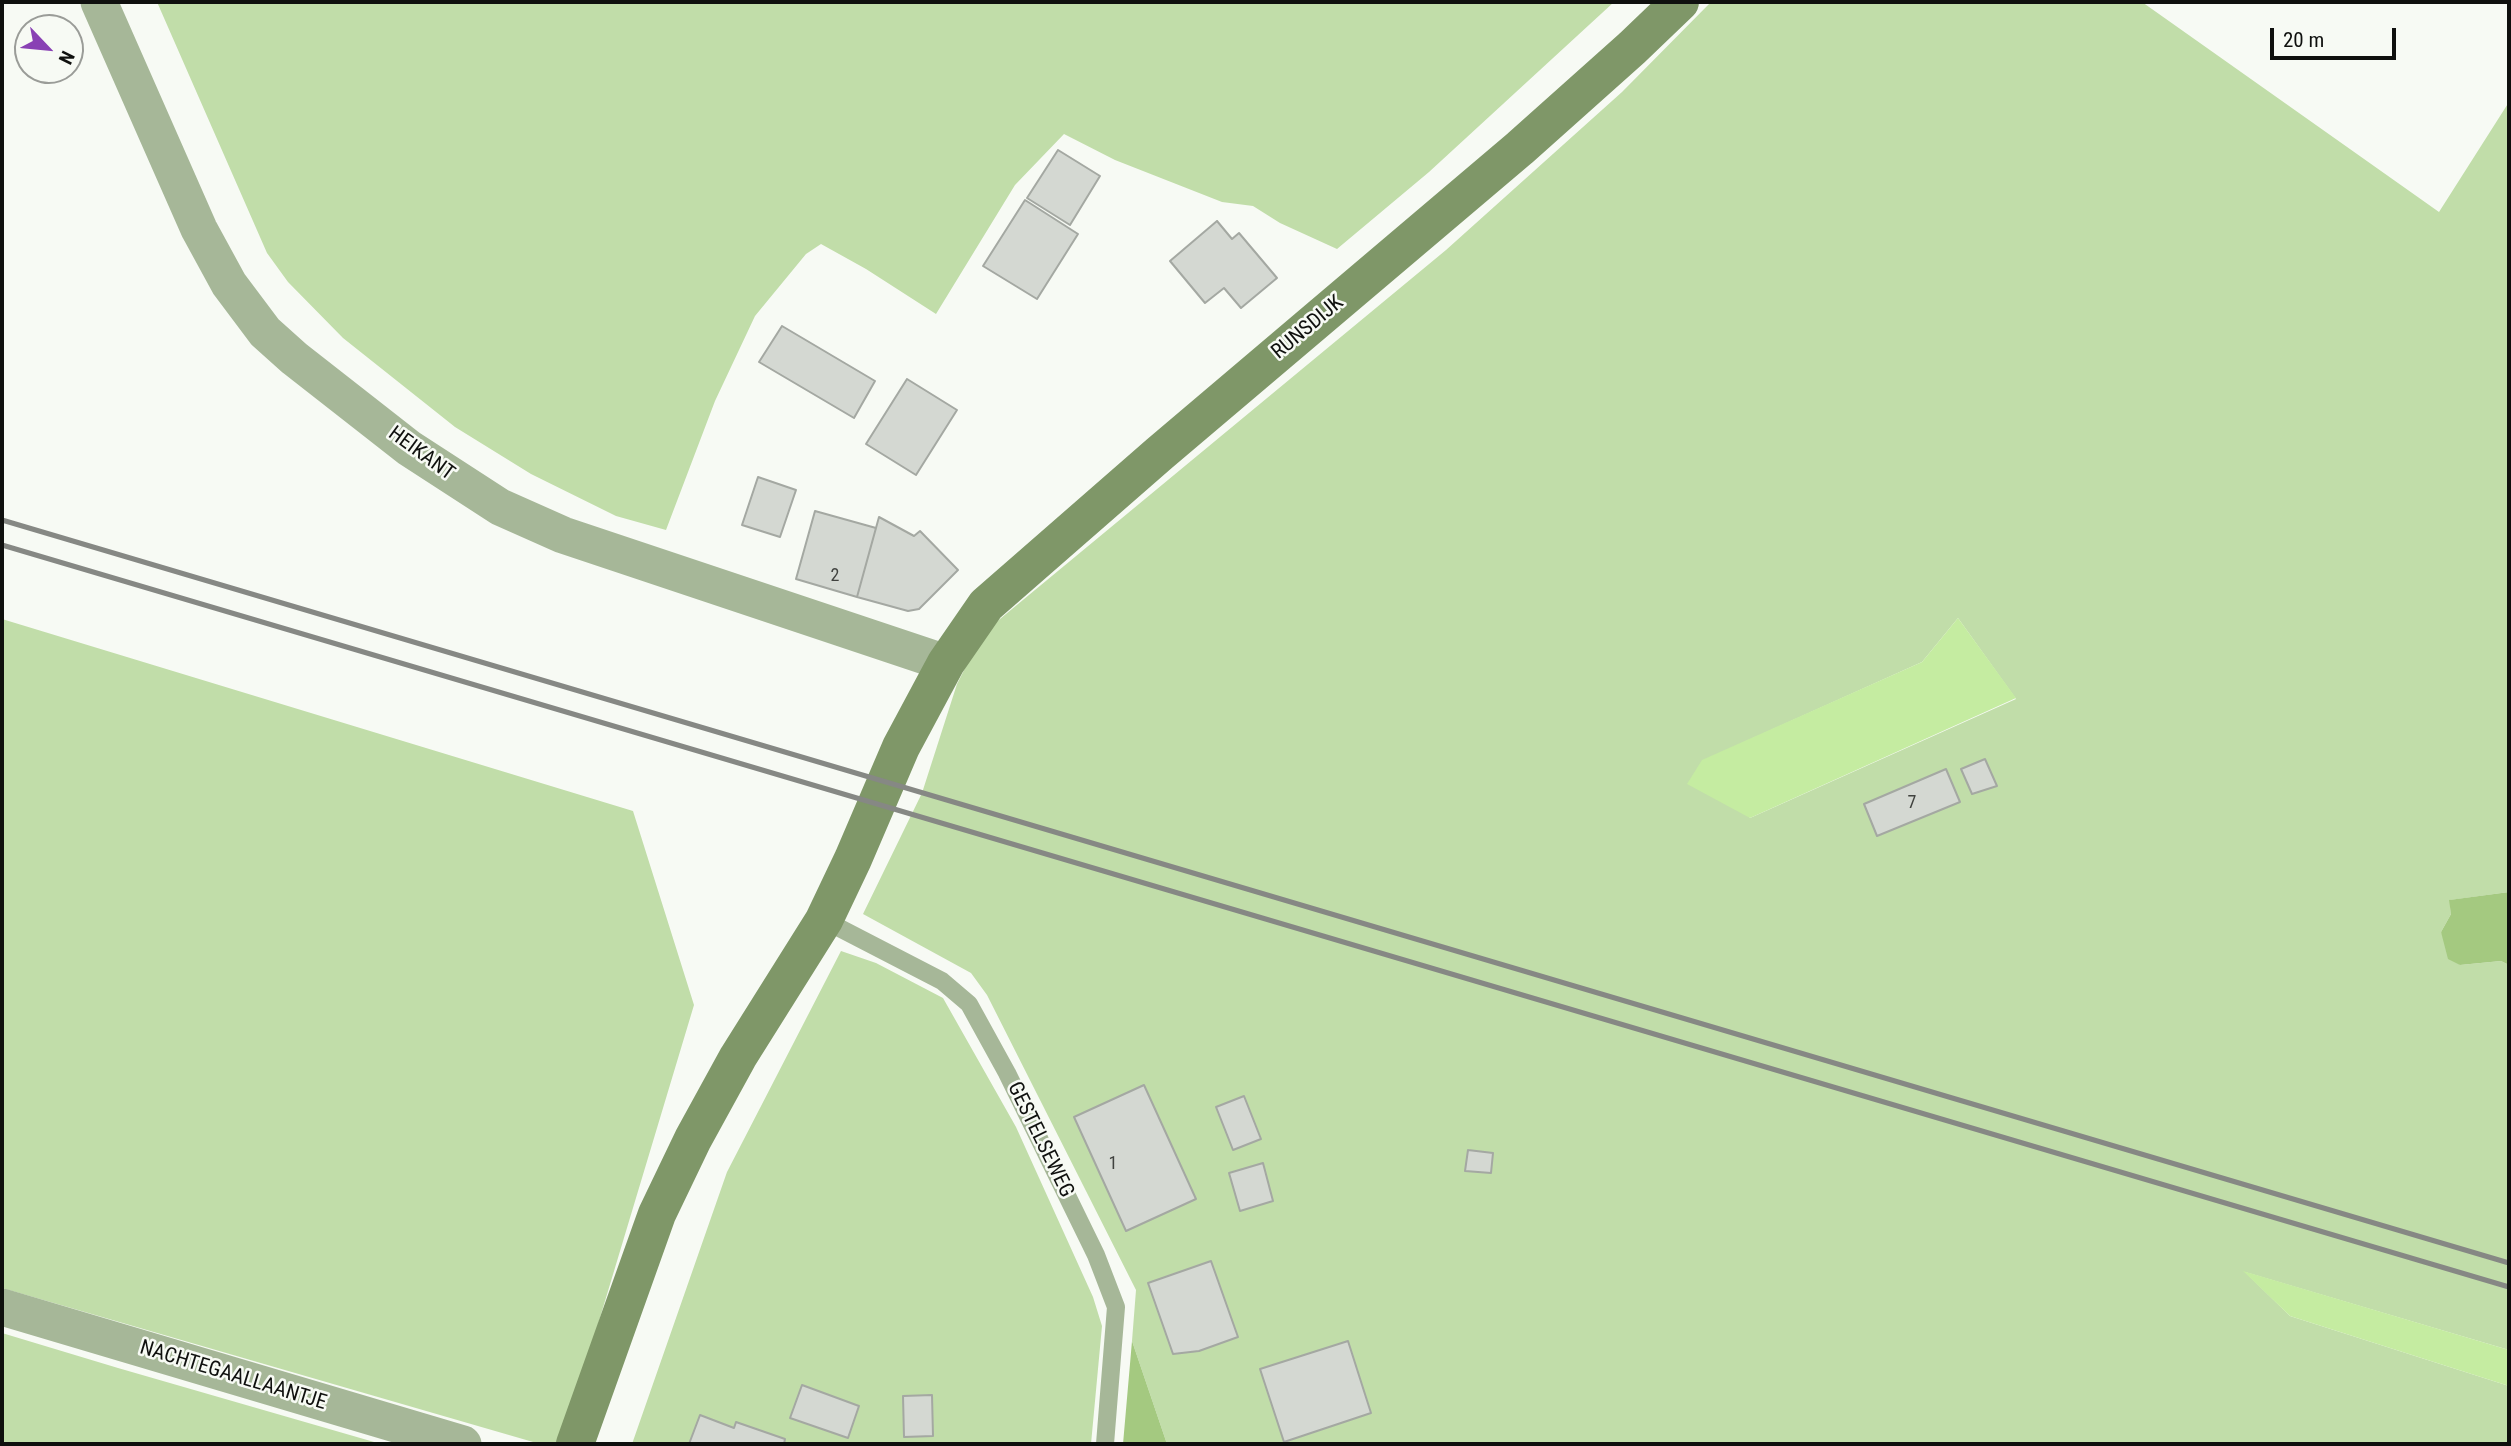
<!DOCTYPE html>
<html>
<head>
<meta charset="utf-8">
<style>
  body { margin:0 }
  #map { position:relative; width:2511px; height:1446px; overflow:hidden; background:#f7faf4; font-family:"Roboto Condensed",sans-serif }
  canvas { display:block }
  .frame { position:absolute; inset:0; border:4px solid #0f100e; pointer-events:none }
  .north { position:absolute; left:14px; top:14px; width:70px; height:70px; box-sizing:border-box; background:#f7faf4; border:2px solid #9a9c98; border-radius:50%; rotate:116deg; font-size:19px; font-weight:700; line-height:28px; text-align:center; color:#0f100e }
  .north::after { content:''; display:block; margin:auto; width:24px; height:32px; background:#8941b4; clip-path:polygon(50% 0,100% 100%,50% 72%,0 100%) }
  .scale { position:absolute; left:2270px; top:28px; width:126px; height:32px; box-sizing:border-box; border:4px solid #0f100e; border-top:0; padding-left:9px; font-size:21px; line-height:24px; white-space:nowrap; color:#0f100e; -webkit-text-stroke:5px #f7faf4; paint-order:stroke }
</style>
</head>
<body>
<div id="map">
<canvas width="2511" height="1446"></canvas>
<div class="frame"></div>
<div class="north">N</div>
<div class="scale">20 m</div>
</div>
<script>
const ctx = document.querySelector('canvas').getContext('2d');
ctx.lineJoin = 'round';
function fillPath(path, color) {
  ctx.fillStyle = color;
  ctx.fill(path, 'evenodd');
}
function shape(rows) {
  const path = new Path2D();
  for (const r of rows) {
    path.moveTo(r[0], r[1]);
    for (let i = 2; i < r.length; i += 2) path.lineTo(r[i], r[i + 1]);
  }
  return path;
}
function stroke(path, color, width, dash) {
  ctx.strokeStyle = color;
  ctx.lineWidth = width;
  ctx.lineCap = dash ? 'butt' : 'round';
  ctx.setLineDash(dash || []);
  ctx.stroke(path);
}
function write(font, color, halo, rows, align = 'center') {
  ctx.font = font + ' "Roboto Condensed",sans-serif';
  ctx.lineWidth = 5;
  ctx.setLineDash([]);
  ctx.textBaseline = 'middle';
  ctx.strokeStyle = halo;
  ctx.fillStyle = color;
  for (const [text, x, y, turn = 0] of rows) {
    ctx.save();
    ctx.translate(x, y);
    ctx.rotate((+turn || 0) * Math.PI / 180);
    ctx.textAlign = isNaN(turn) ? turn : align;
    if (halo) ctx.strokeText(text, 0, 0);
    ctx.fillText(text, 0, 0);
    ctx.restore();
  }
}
fillPath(shape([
  [157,2,1614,2,1429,172,1337,249,1280,223,1253,206,1222,202,1115,160,1064,134,1015,185,936,314,866,269,821,244,806,254,755,316,715,401,666,530,616,516,531,474,455,427,343,338,288,282,267,253],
  [1711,2,2142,2,2439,212,2509,102,2509,892,2450,900,2451,914,2441,932,2460,965,2501,961,2509,965,2509,1350,2245,1272,2290,1316,2509,1386,2509,1444,1167,1444,1132,1341,1136,1290,987,995,971,973,863,914,922,793,957,684,983,633,1446,250,1622,92],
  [1958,618,2016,699,1750,818,1702,761,1922,662],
  [2,619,633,811,694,1005,562,1444,540,1444,2,1288],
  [841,951,876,963,943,998,1016,1127,1093,1297,1102,1326,1091,1444,632,1444,727,1172],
  [2,1333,118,1368,381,1444,2,1444]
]), '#c1dda9');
fillPath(shape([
  [2509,892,2509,965,2501,961,2460,965,2448,959,2441,932,2451,914,2449,900],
  [1132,1341,1167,1444,1123,1444]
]), '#a4c980');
fillPath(shape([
  [1958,618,2016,698,1750,818,1687,784,1702,760,1922,662],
  [2243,1271,2509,1350,2509,1386,2290,1316]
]), '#c5eca1');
const building = shape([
  [1058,150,1100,176,1070,225,1027,198,1058,150],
  [1025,200,1078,234,1037,299,983,266,1025,200],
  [1217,221,1232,239,1239,233,1277,278,1241,308,1224,288,1205,303,1170,261,1217,221],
  [782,326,875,381,854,418,759,362,782,326],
  [907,379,957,410,916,475,866,444,907,379],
  [758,477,796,490,780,537,742,525,758,477],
  [815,511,876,528,857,597,796,579,815,511],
  [879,517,914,536,920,531,958,570,919,609,908,611,857,597,879,517],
  [1985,759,1997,786,1972,794,1961,769,1985,759],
  [1946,769,1960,802,1877,836,1864,804,1946,769],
  [1144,1085,1196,1199,1126,1231,1074,1117,1144,1085],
  [1244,1096,1261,1139,1233,1150,1216,1107,1244,1096],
  [1468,1150,1493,1153,1491,1173,1465,1171,1468,1150],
  [1263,1163,1273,1201,1240,1211,1229,1173,1263,1163],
  [1211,1261,1238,1337,1199,1351,1173,1354,1148,1283,1211,1261],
  [1348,1341,1371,1413,1284,1442,1260,1369,1348,1341],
  [802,1385,859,1406,848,1438,790,1418,802,1385],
  [932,1395,933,1436,904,1437,903,1396,932,1395],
  [700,1415,734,1428,736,1422,785,1439,784,1444,689,1444,700,1415]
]);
fillPath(building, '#d4d8d2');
stroke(building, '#a4a8a2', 2);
stroke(shape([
  [824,920,942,981,969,1004,1007,1073,1096,1255,1116,1307,1105,1444]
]), '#a6b798', 18);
stroke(shape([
  [99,2,199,229,229,284,265,332,294,358,409,448,500,507,563,535,946,663],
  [2,1307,463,1444]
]), '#a6b798', 37);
stroke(shape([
  [575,1444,657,1214,693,1139,738,1057,824,920,853,859,901,747,946,663,986,605,1159,454,1520,148,1632,48,1680,2]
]), '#7f9768', 38);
stroke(shape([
  [2,520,2509,1263],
  [2,545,2509,1287]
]), '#868884', 5);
write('18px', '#40423f', null, [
  ["2",835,576],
  ["7",1912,803],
  ["1",1113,1164]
]);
write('21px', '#0f100e', '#f7faf4', [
  ["RUNSDIJK",1308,328,-40],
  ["HEIKANT",421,454,36],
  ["GESTELSEWEG",1040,1140,64],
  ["NACHTEGAALLAANTJE",233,1376,17]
]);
</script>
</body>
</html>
